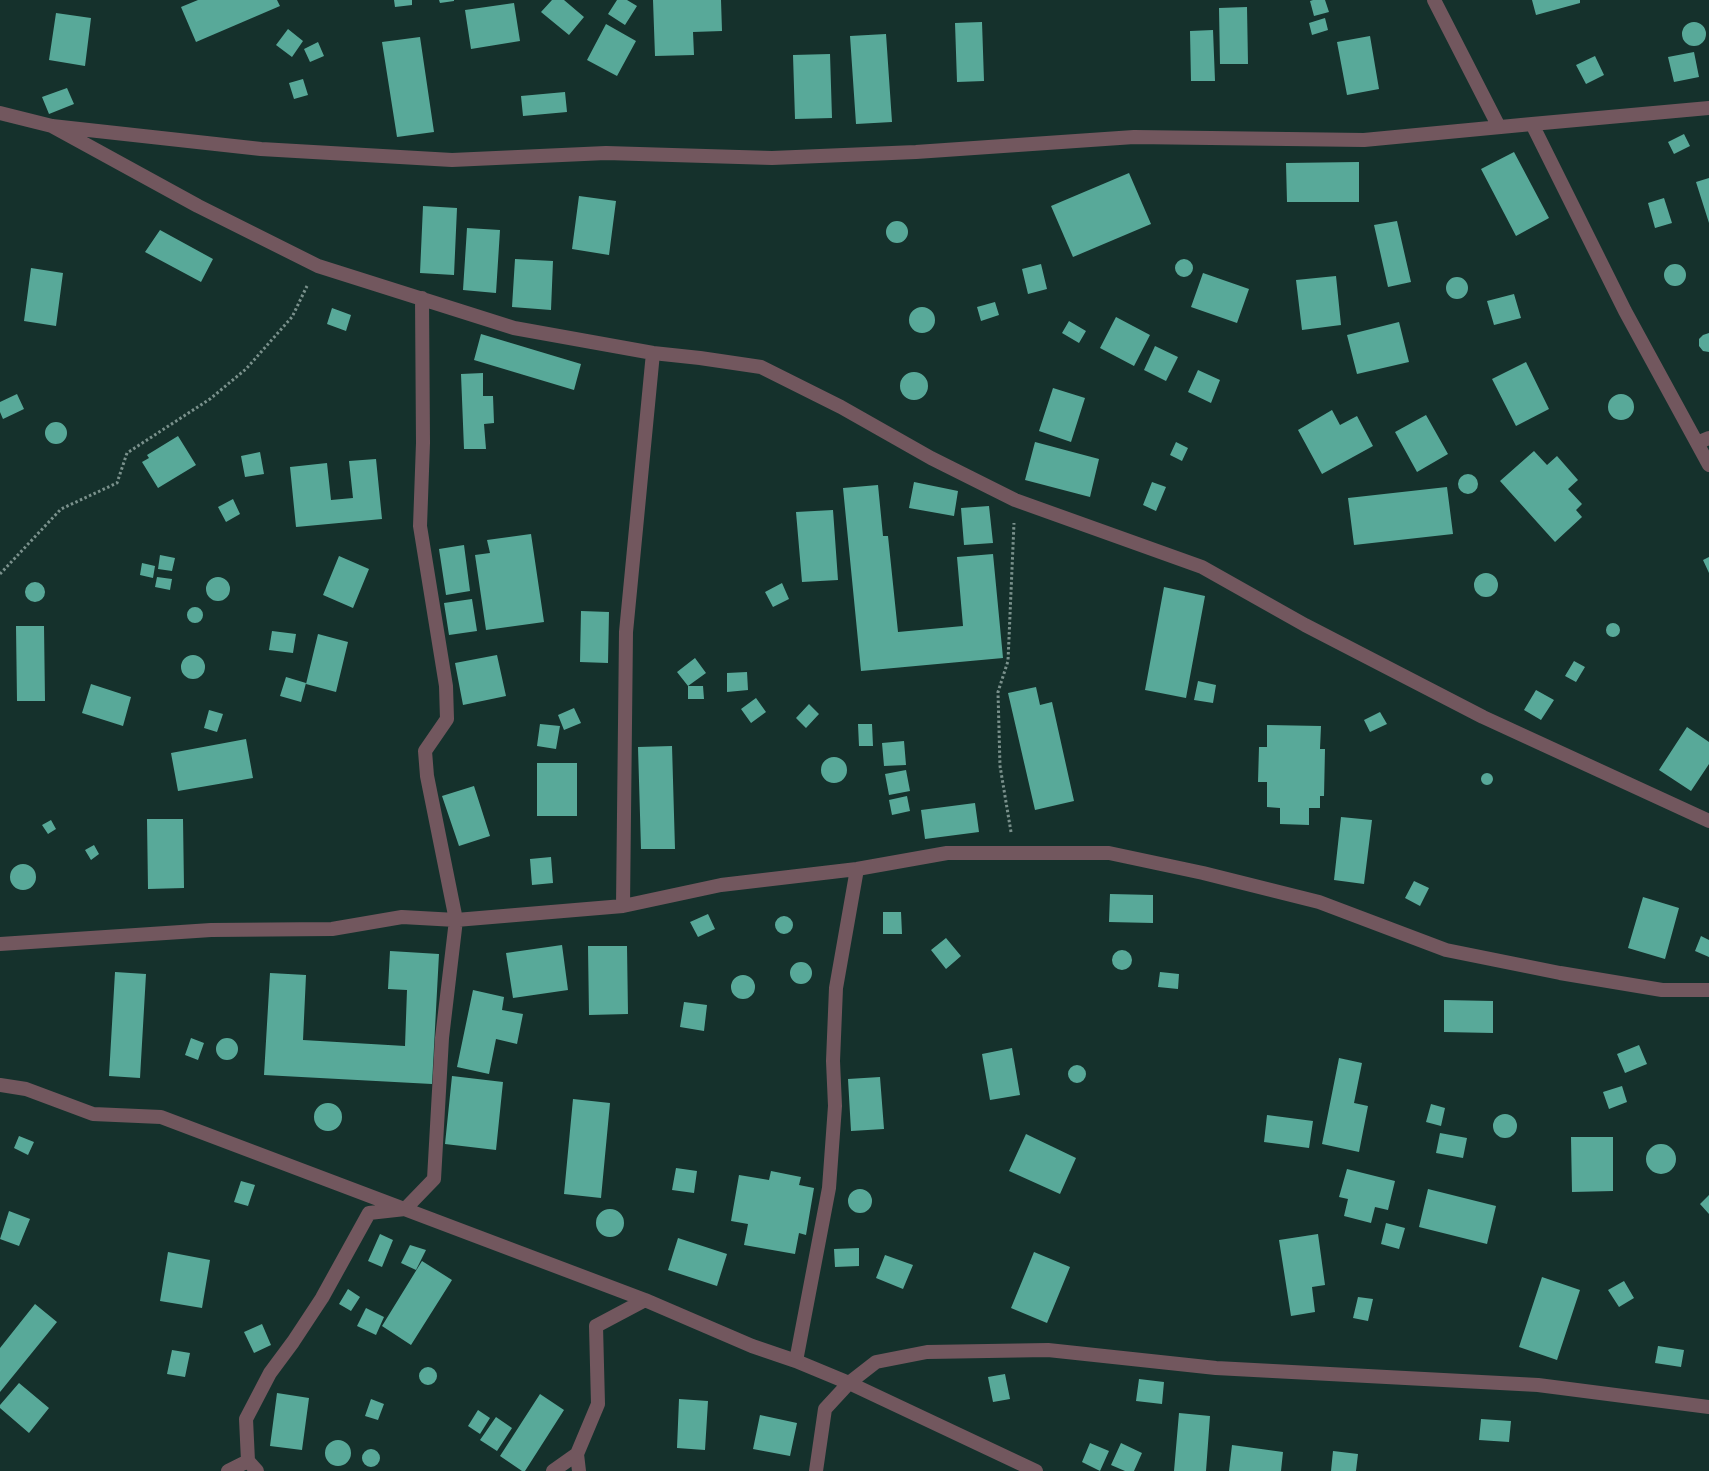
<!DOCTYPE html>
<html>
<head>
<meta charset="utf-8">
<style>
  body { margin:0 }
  canvas { display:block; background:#15312c }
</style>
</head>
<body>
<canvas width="1709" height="1471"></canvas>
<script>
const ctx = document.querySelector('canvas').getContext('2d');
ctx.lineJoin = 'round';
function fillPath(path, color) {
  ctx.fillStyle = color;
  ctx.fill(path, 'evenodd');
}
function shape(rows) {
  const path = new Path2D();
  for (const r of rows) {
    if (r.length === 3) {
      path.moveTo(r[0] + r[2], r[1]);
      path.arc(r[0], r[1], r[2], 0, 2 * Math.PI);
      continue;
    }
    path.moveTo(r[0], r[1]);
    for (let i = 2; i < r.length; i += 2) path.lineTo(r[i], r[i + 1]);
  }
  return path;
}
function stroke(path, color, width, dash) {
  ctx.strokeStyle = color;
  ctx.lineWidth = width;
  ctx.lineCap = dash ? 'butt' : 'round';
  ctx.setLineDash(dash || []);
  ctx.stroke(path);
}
fillPath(shape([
  [198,0,277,0,280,6,196,42,181,7],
  [394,0,412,0,412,5,395,7],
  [439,0,454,0,454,1,440,3],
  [552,0,564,0,584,17,569,35,541,12],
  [617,0,627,0,637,6,625,25,608,14],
  [653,0,721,0,722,31,693,32,694,55,655,56],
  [1313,0,1325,0,1329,12,1314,16,1310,1],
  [1532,0,1580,0,1580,3,1536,15],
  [514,3,520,41,471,49,465,10],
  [1247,7,1248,64,1220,64,1219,8],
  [56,13,91,18,85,66,49,60],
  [1325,18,1328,30,1312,35,1309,23],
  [982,22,984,81,957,82,955,23],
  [1694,34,12],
  [606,24,636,41,617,76,587,60],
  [288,29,303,41,292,57,276,45],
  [1213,30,1215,81,1191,81,1190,31],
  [886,34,892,122,856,124,850,36],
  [1370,36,1379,89,1347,95,1337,42],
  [420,37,434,132,397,137,382,42],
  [318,42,324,56,310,62,304,49],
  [1694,52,1699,77,1674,82,1668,57],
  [830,54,832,118,795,119,793,55],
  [1595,56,1604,75,1586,84,1576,65],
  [303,79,308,95,294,99,289,83],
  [67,88,74,104,49,114,42,97],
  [565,92,567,112,523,116,521,96],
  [1684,134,1690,146,1674,154,1668,142],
  [1514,152,1549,218,1516,236,1481,169],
  [1359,162,1359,202,1287,202,1286,163],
  [1129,173,1151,224,1073,257,1051,206],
  [1709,178,1709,223,1696,182],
  [579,196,616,201,609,255,572,249],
  [1664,198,1672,223,1655,228,1648,203],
  [423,206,457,208,454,275,420,273],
  [1397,221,1411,282,1388,287,1374,225],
  [897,232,11],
  [467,228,500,230,496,293,463,290],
  [160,230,213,259,201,282,145,252],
  [1184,268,9],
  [515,259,553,261,551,310,512,307],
  [1041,264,1047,289,1028,294,1022,269],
  [1675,275,11],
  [31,268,63,273,56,326,24,321],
  [1203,273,1249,289,1237,323,1191,307],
  [1336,276,1341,325,1302,330,1296,280],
  [1457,288,11],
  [1514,294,1521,318,1494,325,1487,301],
  [995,302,999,315,981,321,977,307],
  [922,320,13],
  [332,308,351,315,346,331,327,324],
  [1116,317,1150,335,1134,366,1100,348],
  [1069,321,1086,331,1079,343,1062,333],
  [1399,322,1409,362,1357,374,1347,335],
  [1709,333,1709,352,1703,351,1699,346,1699,339,1703,335],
  [481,334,581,364,574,390,474,360],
  [1155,346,1178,357,1166,381,1144,370],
  [1526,362,1549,409,1516,426,1492,379],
  [1198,370,1220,380,1211,403,1188,392],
  [914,386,14],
  [483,373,483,396,493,396,494,423,484,424,486,449,464,449,461,374],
  [1053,388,1085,398,1071,442,1039,431],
  [1621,407,13],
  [17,394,24,409,3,419,0,412,0,402],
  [1332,410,1340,425,1357,416,1373,446,1322,474,1298,430],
  [1426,415,1448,454,1417,472,1395,432],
  [56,433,11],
  [178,436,196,465,158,488,142,462,149,458,147,455],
  [1035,442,1099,459,1090,497,1025,480],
  [1176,442,1188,448,1182,461,1170,455],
  [1534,451,1547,465,1557,456,1578,480,1568,489,1582,504,1576,510,1582,517,1555,542,1500,481],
  [260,452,264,474,245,477,241,456],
  [376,459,382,519,296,527,290,467,327,463,331,500,353,498,349,461],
  [1468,484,10],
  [914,482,958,491,954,516,909,508],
  [1152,482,1166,487,1156,511,1143,505],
  [878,485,883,536,888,536,898,632,963,626,957,557,993,554,1003,658,861,671,843,488],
  [1447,487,1453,534,1354,545,1348,498],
  [233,499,240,514,226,522,218,507],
  [989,506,993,543,964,545,961,508],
  [833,510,838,580,802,582,796,512],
  [531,534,544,622,486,630,475,555,490,553,487,540],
  [464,545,470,591,446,595,439,549],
  [160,555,175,558,172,571,158,569],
  [339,556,369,569,353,608,323,595],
  [1709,557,1709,573,1703,560],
  [142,563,155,566,153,578,140,575],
  [1486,585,12],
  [157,577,172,579,170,590,155,587],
  [218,589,12],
  [35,592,10],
  [782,583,789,599,773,607,765,592],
  [1164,587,1205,596,1186,698,1145,690],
  [472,599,477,631,449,635,444,603],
  [195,615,8],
  [581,611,609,612,608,663,580,662],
  [1613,630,7],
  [16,626,44,626,45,701,17,701],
  [272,631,296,634,293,653,269,650],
  [318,634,348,642,336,692,306,684],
  [497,655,506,696,463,705,455,663],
  [193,667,12],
  [695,658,706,673,688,686,677,672],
  [1574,661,1585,667,1576,682,1565,676],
  [747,672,748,690,727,692,727,673],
  [286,677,306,683,301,702,280,696],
  [1198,681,1216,685,1213,703,1194,700],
  [91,684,131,697,123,726,82,713],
  [688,686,703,686,704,699,688,699],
  [1036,687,1040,705,1052,702,1074,801,1035,810,1008,693],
  [1536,690,1554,700,1541,720,1524,710],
  [756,698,766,712,751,723,741,709],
  [809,704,819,714,806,728,796,718],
  [574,708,581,723,564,730,558,715],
  [209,710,223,714,217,732,204,728],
  [1380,712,1387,724,1370,732,1364,720],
  [540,724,560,726,556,749,537,746],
  [858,724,872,724,873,746,859,746],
  [1267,725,1321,726,1320,749,1325,749,1324,796,1320,796,1320,808,1309,808,1309,825,1280,824,1280,808,1267,807,1267,782,1258,782,1259,747,1267,747],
  [1687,727,1709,742,1709,764,1691,791,1659,770],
  [246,739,253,778,178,791,171,753],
  [904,741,906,765,884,766,882,743],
  [672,746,675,849,641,849,638,747],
  [834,770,13],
  [537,763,577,763,577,816,537,816],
  [906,770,910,791,889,795,885,774],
  [1487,779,6],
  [474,786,490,836,459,846,442,796],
  [907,796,910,811,892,815,889,800],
  [975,803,979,832,925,839,921,810],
  [1341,817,1372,820,1364,884,1334,880],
  [147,819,183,819,184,888,148,889],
  [51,820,56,829,48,834,42,825],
  [94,845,99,854,91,860,85,850],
  [551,857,553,883,532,885,530,859],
  [23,877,13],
  [1414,881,1429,888,1420,906,1405,898],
  [1110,894,1153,895,1153,923,1109,922],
  [1643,897,1679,908,1665,959,1628,948],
  [883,912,901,912,902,934,883,934],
  [708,914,715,929,698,937,690,922],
  [784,925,9],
  [1701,936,1709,940,1709,957,1695,951],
  [946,938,961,956,946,969,931,950],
  [562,945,568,990,513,998,506,953],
  [588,946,627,946,628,1014,589,1015],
  [1122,960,10],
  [390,951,439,954,432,1084,264,1075,270,973,306,975,303,1040,405,1046,407,990,388,989],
  [801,973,11],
  [115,972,146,974,140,1078,109,1076],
  [1160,972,1179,974,1178,989,1158,987],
  [743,987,12],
  [473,990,504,997,502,1010,523,1014,517,1044,496,1039,489,1074,457,1067],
  [1444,1000,1493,1001,1493,1033,1444,1032],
  [684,1002,707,1005,704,1031,680,1027],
  [227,1049,11],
  [191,1038,204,1043,198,1060,185,1055],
  [1639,1045,1647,1064,1625,1073,1617,1054],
  [1012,1048,1020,1095,990,1100,982,1054],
  [1339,1058,1362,1063,1354,1103,1368,1106,1359,1152,1322,1144],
  [1077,1074,9],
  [452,1076,503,1082,496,1150,445,1144],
  [880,1077,884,1129,851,1131,848,1079],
  [1622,1086,1627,1102,1609,1109,1603,1092],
  [573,1099,610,1103,601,1198,564,1194],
  [328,1117,14],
  [1431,1104,1445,1108,1441,1126,1426,1122],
  [1505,1126,12],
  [1267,1115,1313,1121,1309,1148,1264,1142],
  [1440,1133,1467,1138,1463,1158,1436,1153],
  [1026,1134,1076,1158,1060,1194,1009,1171],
  [19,1136,34,1142,28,1155,14,1148],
  [1571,1137,1613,1137,1613,1191,1572,1192],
  [1661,1159,15],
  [676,1168,697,1171,694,1193,672,1190],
  [1347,1169,1395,1181,1388,1210,1375,1207,1371,1223,1344,1216,1348,1199,1339,1197],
  [771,1171,801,1177,799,1185,814,1188,806,1235,799,1233,795,1254,744,1245,748,1224,731,1221,739,1175,769,1180],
  [241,1181,255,1185,248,1206,234,1202],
  [1428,1189,1496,1206,1487,1244,1419,1227],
  [860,1201,12],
  [1709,1195,1709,1214,1700,1204],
  [610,1223,14],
  [9,1211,30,1219,19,1246,0,1239],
  [1386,1223,1405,1228,1399,1249,1381,1244],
  [380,1234,393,1240,382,1267,368,1261],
  [1318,1234,1325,1285,1312,1287,1315,1312,1291,1316,1279,1240],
  [678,1238,727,1254,717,1286,668,1270],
  [410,1245,426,1250,416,1270,401,1263],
  [859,1248,859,1266,835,1267,834,1249],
  [168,1252,210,1260,202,1308,160,1301],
  [1034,1252,1070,1267,1047,1323,1011,1308],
  [885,1255,913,1265,903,1289,876,1278],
  [422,1261,452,1280,411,1345,382,1326],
  [1542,1277,1580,1290,1557,1360,1519,1347],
  [1624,1281,1634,1298,1619,1307,1608,1290],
  [348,1289,360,1297,351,1311,339,1304],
  [1358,1297,1373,1299,1368,1321,1353,1318],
  [35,1304,57,1322,0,1392,0,1348],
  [366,1308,384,1317,376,1335,357,1326],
  [262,1324,271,1345,254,1353,244,1332],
  [1658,1346,1684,1350,1681,1367,1655,1363],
  [172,1350,190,1353,185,1377,167,1374],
  [428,1376,9],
  [1005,1374,1010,1399,993,1402,988,1377],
  [1139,1379,1164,1382,1162,1404,1136,1401],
  [19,1383,49,1408,29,1433,0,1408,0,1405],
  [277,1393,309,1398,302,1450,270,1446],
  [540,1394,564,1410,525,1471,522,1471,500,1456],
  [371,1399,384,1404,378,1420,365,1416],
  [679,1399,708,1401,705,1450,677,1448],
  [478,1410,490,1418,480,1434,468,1426],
  [1179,1413,1210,1416,1206,1471,1174,1471],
  [760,1415,797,1423,790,1456,753,1449],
  [496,1417,512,1428,497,1451,480,1440],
  [1481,1419,1511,1421,1509,1442,1479,1440],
  [338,1453,13],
  [1090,1443,1109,1451,1100,1471,1082,1462],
  [1121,1443,1142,1453,1134,1471,1125,1471,1111,1465],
  [1232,1445,1283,1452,1281,1471,1229,1471],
  [371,1458,9],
  [1333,1451,1358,1454,1356,1471,1331,1471]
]), '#58a999');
stroke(shape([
  [0,574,61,509,117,483,127,453,210,399,246,369,292,317,307,286],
  [1011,832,1000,766,998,692,1008,661,1014,523]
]), '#7a918c', 3, [2.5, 2.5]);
stroke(shape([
  [1434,0,1499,127],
  [0,113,52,126,261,149,452,160,606,153,772,158,916,152,1134,137,1364,140,1532,124,1709,108],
  [1532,124,1625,311,1709,465],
  [52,126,198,206,318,266,514,328,653,353,700,358,761,367,841,407,931,458,1015,500,1202,567,1305,625,1483,717,1709,821],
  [1697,443,1709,438],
  [623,906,626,632,653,353],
  [0,944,211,930,332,929,402,917,456,920,623,906,721,885,857,869,947,853,1109,853,1203,873,1319,902,1446,950,1560,973,1662,990,1709,990],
  [0,1085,26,1089,93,1114,161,1117,645,1300,752,1346,796,1361,849,1383,1036,1471],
  [796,1361,829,1188,835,1106,833,1061,836,988,857,869],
  [248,1461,246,1419,270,1373,293,1342,322,1298,369,1213,405,1209,434,1179,442,1038,456,920,427,776,425,751,447,719,446,686,420,526,423,443,422,298],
  [228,1471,248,1461,257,1471],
  [553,1471,577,1454],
  [579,1471,577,1454,598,1404,596,1326,645,1300],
  [816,1471,825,1409,849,1383,876,1362,927,1352,1048,1350,1216,1368,1538,1385,1709,1407]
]), '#72575e', 14);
</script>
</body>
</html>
